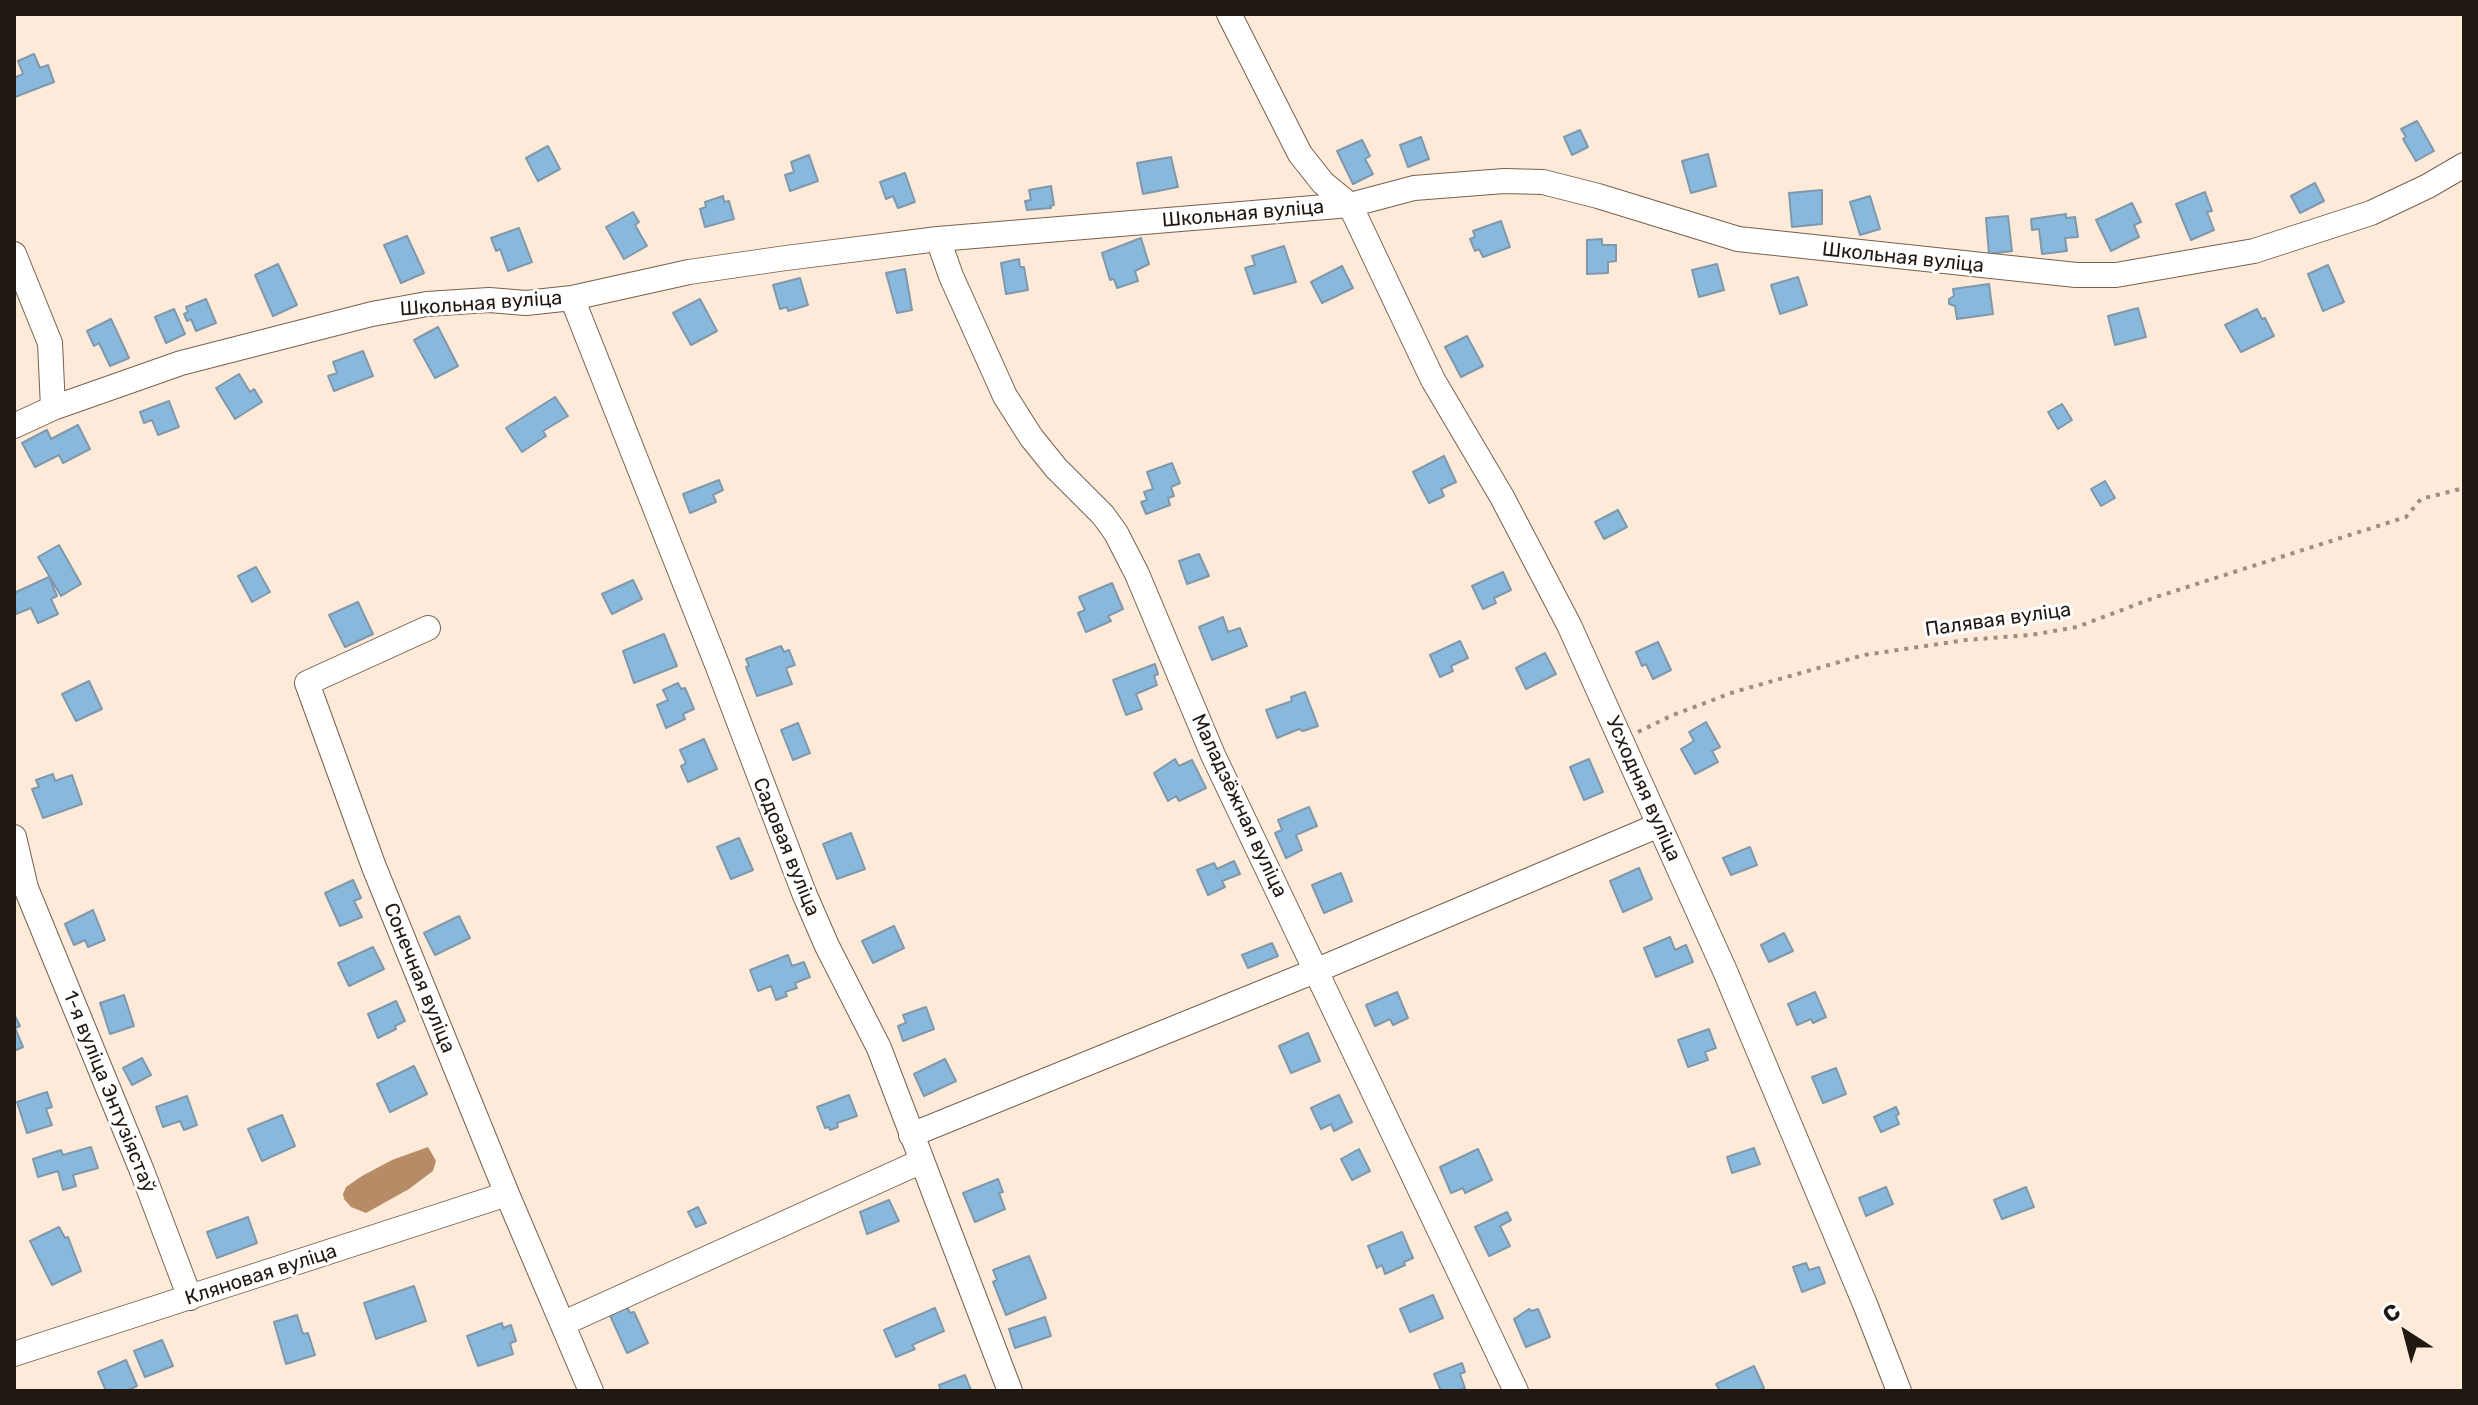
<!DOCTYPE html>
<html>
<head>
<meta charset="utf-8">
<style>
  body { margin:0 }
  #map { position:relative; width:2478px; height:1405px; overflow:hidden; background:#feead8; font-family:Rubik,sans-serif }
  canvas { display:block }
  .frame { position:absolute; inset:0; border:16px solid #211811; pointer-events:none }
  .north { position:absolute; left:2366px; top:1293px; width:80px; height:80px; -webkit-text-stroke:6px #fff; paint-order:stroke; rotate:324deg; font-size:22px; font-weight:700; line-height:32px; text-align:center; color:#211811 }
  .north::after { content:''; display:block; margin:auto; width:28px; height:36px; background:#211811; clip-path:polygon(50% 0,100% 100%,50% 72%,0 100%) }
</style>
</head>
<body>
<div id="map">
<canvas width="2478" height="1405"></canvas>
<div class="frame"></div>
<div class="north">С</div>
</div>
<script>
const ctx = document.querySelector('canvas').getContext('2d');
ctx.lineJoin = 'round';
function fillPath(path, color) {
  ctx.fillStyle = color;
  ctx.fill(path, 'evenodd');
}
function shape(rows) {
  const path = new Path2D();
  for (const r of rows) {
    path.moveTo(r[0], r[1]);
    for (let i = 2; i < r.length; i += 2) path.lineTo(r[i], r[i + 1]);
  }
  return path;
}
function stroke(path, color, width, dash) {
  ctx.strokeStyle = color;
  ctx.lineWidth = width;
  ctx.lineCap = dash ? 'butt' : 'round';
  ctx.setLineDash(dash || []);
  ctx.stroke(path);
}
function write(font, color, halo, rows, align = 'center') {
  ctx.font = font + ' Rubik,sans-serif';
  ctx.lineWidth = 6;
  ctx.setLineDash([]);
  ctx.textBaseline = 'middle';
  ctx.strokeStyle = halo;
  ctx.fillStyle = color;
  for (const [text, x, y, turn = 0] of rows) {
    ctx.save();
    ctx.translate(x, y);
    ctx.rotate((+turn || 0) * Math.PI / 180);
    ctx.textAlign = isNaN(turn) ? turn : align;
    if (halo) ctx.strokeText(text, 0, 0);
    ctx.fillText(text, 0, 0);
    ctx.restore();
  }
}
fillPath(shape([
  [428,1147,436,1161,433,1171,409,1189,366,1213,351,1207,344,1199,343,1194,346,1187,362,1176,392,1160]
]), '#b68c66');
const building = shape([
  [34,54,40,68,48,65,54,82,15,97,14,78,23,74,18,61,34,54],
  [2417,121,2434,151,2416,161,2403,139,2406,137,2401,129,2417,121],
  [1580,130,1588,147,1572,155,1564,137,1580,130],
  [1421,137,1429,159,1408,167,1400,145,1421,137],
  [1362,140,1370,156,1365,159,1373,174,1353,184,1337,151,1362,140],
  [548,146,560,169,538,181,526,158,548,146],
  [1708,154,1716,186,1691,193,1682,161,1708,154],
  [809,155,818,181,790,191,785,175,794,172,791,162,809,155],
  [1171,157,1178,187,1143,194,1137,163,1171,157],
  [905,173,915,202,898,208,893,196,886,199,880,182,905,173],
  [2315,183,2324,201,2300,213,2291,196,2315,183],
  [1051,186,1054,205,1050,206,1051,208,1027,210,1025,201,1031,200,1029,190,1051,186],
  [1822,190,1822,224,1792,227,1789,193,1822,190],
  [2205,192,2212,211,2207,212,2214,230,2191,240,2176,204,2205,192],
  [723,196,724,202,729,201,734,219,705,227,700,209,706,207,705,202,723,196],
  [1870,196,1880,229,1860,235,1850,202,1870,196],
  [2132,203,2141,222,2134,225,2139,237,2111,251,2096,220,2132,203],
  [633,212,639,222,635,225,647,246,624,259,606,227,633,212],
  [2066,214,2066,218,2075,217,2078,237,2065,238,2067,251,2042,254,2039,229,2032,230,2031,219,2066,214],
  [2008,216,2012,251,1989,254,1986,218,2008,216],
  [1501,221,1510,247,1483,257,1479,249,1475,251,1470,239,1475,237,1473,231,1501,221],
  [519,228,532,262,508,271,500,249,496,251,491,238,519,228],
  [407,236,424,273,401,283,384,245,407,236],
  [1141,238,1149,264,1135,271,1138,281,1117,288,1114,279,1110,280,1102,253,1141,238],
  [1602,239,1602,245,1616,245,1616,261,1608,262,1608,273,1587,274,1587,240,1602,239],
  [1284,246,1296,282,1254,294,1245,268,1255,265,1252,256,1284,246],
  [1019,259,1020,267,1024,267,1028,290,1006,294,1001,263,1019,259],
  [278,264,297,305,273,316,255,275,278,264],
  [1717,264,1724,290,1699,297,1692,270,1717,264],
  [2328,265,2344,302,2323,311,2308,274,2328,265],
  [1342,266,1353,288,1322,303,1311,282,1342,266],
  [905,269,912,310,897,313,886,273,905,269],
  [1798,277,1807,305,1780,314,1771,285,1798,277],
  [800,278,808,305,788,311,787,307,780,309,773,285,800,278],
  [1989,284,1993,314,1957,319,1955,306,1949,304,1949,299,1954,296,1953,289,1989,284],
  [206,299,216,323,196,331,191,319,187,321,184,314,188,312,186,307,206,299],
  [700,299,717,331,691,345,673,313,700,299],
  [2138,308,2146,337,2115,345,2108,316,2138,308],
  [174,309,185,334,166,343,155,317,174,309],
  [2257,309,2262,319,2265,318,2274,336,2241,352,2225,325,2257,309],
  [111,319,129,358,110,366,99,343,94,346,87,331,111,319],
  [438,327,458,366,435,378,414,340,438,327],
  [1467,336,1483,366,1461,377,1445,347,1467,336],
  [363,351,373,376,334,391,328,376,337,373,333,362,363,351],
  [239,374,250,392,254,389,262,402,235,419,216,388,239,374],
  [555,397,568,416,543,431,546,436,522,452,506,428,555,397],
  [169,401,179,427,158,435,152,420,144,423,140,412,169,401],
  [2062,404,2072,420,2058,429,2048,412,2062,404],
  [78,425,90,449,63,463,59,455,35,467,22,443,47,430,51,439,78,425],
  [1444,456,1456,482,1441,489,1444,496,1429,503,1413,472,1444,456],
  [1172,463,1180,483,1171,487,1174,496,1168,498,1170,505,1146,514,1141,502,1147,500,1144,492,1153,489,1147,472,1172,463],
  [719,480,723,490,713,495,716,502,690,513,683,494,719,480],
  [2105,481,2115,498,2101,506,2091,489,2105,481],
  [1618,510,1627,527,1604,539,1595,522,1618,510],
  [59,545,81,584,61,596,38,557,59,545],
  [1199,554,1209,576,1187,584,1179,561,1199,554],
  [256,567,270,592,252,602,238,576,256,567],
  [1503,572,1511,590,1494,598,1496,603,1483,609,1472,586,1503,572],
  [49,577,57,596,51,599,58,614,38,623,31,608,16,614,14,593,49,577],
  [633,580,642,599,612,614,602,594,633,580],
  [1112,583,1123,609,1108,616,1111,621,1086,632,1078,613,1085,610,1079,597,1112,583],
  [358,602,373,634,345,647,329,615,358,602],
  [1223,617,1228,632,1240,628,1247,646,1212,660,1199,627,1223,617],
  [664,634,677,666,634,683,623,651,664,634],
  [1460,641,1468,658,1451,666,1453,671,1440,677,1430,655,1460,641],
  [1658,642,1671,670,1653,679,1646,664,1642,666,1636,652,1658,642],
  [781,646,784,652,789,650,795,665,786,668,792,684,757,696,746,667,749,666,746,659,781,646],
  [1545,653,1556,674,1526,689,1516,668,1545,653],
  [1155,664,1158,674,1154,676,1157,685,1136,694,1142,709,1126,715,1113,680,1155,664],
  [89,681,102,709,76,721,62,694,89,681],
  [678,683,681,689,685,688,694,709,683,714,685,719,666,728,657,705,668,700,663,690,678,683],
  [1305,692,1318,726,1303,731,1299,729,1277,738,1266,710,1292,701,1291,697,1305,692],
  [1706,722,1720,747,1712,751,1718,762,1695,774,1681,749,1694,741,1689,732,1706,722],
  [798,723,810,753,793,760,781,730,798,723],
  [704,739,717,769,688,782,681,766,686,763,680,750,704,739],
  [1175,759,1179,766,1192,760,1206,788,1179,801,1176,796,1168,801,1154,773,1175,759],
  [1589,759,1603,792,1584,800,1570,767,1589,759],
  [53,774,55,781,72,775,82,804,43,818,32,789,39,787,36,780,53,774],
  [1309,807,1317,826,1296,835,1302,850,1286,858,1275,833,1282,830,1278,820,1309,807],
  [851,833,865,869,837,879,823,844,851,833],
  [739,838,753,870,731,879,717,847,739,838],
  [1750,847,1757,865,1731,875,1723,858,1750,847],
  [1234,861,1240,874,1222,881,1225,887,1208,895,1197,870,1214,863,1217,869,1234,861],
  [1639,868,1652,899,1623,912,1610,881,1639,868],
  [1341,873,1352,901,1324,913,1312,885,1341,873],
  [353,880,361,898,354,901,362,917,340,926,325,893,353,880],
  [93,910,105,940,88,947,85,940,74,945,65,924,93,910],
  [459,916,470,938,435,955,424,933,459,916],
  [894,926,904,948,873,963,862,941,894,926],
  [1784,933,1793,951,1769,962,1761,945,1784,933],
  [1670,937,1675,950,1686,945,1693,962,1656,977,1644,948,1670,937],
  [1272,943,1278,956,1248,968,1242,955,1272,943],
  [373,947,384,969,349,986,338,963,373,947],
  [788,955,792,966,804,962,810,977,795,983,797,988,785,992,787,996,776,1000,771,986,758,991,750,970,788,955],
  [1397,992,1408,1018,1393,1025,1390,1019,1375,1026,1366,1005,1397,992],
  [1815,992,1826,1017,1813,1023,1811,1019,1797,1025,1788,1004,1815,992],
  [124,995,134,1026,110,1034,100,1003,124,995],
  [396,1001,405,1021,395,1026,396,1029,378,1038,368,1014,396,1001],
  [926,1007,934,1029,903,1041,898,1026,906,1023,903,1015,926,1007],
  [14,1014,20,1026,15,1028,23,1047,14,1051,14,1014],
  [1709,1029,1716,1048,1705,1052,1708,1060,1688,1067,1678,1040,1709,1029],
  [1308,1033,1320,1061,1291,1073,1279,1046,1308,1033],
  [142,1058,151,1075,132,1085,123,1068,142,1058],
  [945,1059,956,1081,924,1096,914,1074,945,1059],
  [414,1066,427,1094,390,1112,377,1084,414,1066],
  [1836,1068,1846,1094,1823,1103,1812,1077,1836,1068],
  [47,1092,52,1107,46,1109,52,1125,27,1133,17,1102,47,1092],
  [849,1095,857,1116,837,1123,838,1127,830,1130,829,1127,825,1128,817,1107,849,1095],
  [1339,1095,1352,1122,1334,1131,1331,1124,1321,1129,1311,1108,1339,1095],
  [187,1096,197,1125,184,1130,180,1121,163,1127,156,1107,187,1096],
  [1896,1107,1899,1114,1896,1116,1899,1124,1881,1132,1874,1117,1896,1107],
  [282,1115,295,1146,262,1161,248,1129,282,1115],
  [91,1147,98,1168,73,1175,76,1186,63,1190,58,1171,38,1177,33,1159,61,1150,63,1155,91,1147],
  [1754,1148,1760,1164,1732,1173,1727,1157,1754,1148],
  [1359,1149,1370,1171,1352,1180,1341,1159,1359,1149],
  [1478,1149,1492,1180,1465,1193,1463,1188,1451,1193,1440,1167,1478,1149],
  [998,1179,1003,1192,999,1193,1005,1209,975,1222,963,1193,998,1179],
  [1886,1187,1893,1204,1866,1216,1859,1198,1886,1187],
  [2026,1187,2034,1207,2002,1219,1994,1200,2026,1187],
  [889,1200,899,1221,867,1234,860,1212,889,1200],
  [698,1207,706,1223,696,1227,688,1212,698,1207],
  [1507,1212,1511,1220,1500,1226,1510,1246,1489,1256,1475,1227,1507,1212],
  [248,1217,257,1243,217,1258,207,1232,248,1217],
  [59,1227,65,1238,68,1237,81,1271,52,1285,30,1241,59,1227],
  [1402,1232,1413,1258,1404,1262,1405,1265,1385,1274,1382,1265,1377,1268,1368,1246,1402,1232],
  [1029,1256,1046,1298,1006,1315,993,1282,997,1280,993,1270,1029,1256],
  [1806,1263,1809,1270,1819,1267,1825,1283,1802,1292,1793,1267,1806,1263],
  [414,1286,426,1321,376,1339,364,1303,414,1286],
  [1433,1295,1443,1318,1410,1332,1400,1309,1433,1295],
  [625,1303,630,1313,634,1312,648,1343,627,1353,608,1311,625,1303],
  [935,1308,944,1331,912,1345,915,1349,896,1357,884,1330,935,1308],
  [1529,1309,1531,1311,1538,1309,1550,1337,1526,1347,1514,1319,1529,1309],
  [297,1315,303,1334,308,1333,315,1355,286,1364,274,1322,297,1315],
  [1045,1317,1051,1336,1015,1348,1009,1329,1045,1317],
  [502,1323,503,1328,511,1325,516,1341,510,1343,513,1354,478,1366,467,1336,502,1323],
  [162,1340,173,1366,145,1377,134,1351,162,1340],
  [126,1360,137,1386,126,1391,106,1391,98,1372,126,1360],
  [1462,1363,1465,1372,1460,1374,1465,1388,1456,1391,1441,1391,1434,1374,1462,1363],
  [1754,1366,1764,1388,1758,1391,1720,1391,1716,1384,1754,1366],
  [965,1375,971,1390,941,1391,939,1385,965,1375]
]);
fillPath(building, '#89b8dd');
stroke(building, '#8098ac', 2);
const minor = shape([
  [1229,14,1300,154,1323,183,1350,205,1433,380,1502,497,1569,625,1725,971,1865,1304,1899,1391],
  [938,239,951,276,1005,396,1031,437,1056,468,1103,515,1116,533,1137,574,1213,755,1516,1391],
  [14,254,50,343,53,408],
  [572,298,718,667,804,893,827,946,879,1048,1010,1391],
  [14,426,53,408,181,363,372,314,427,304,489,300,526,303,572,298,689,272,786,258,938,239,1350,205,1414,188,1504,181,1543,182,1598,196,1738,239,2076,275,2116,275,2254,251,2371,213,2428,186,2464,165],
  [428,628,307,683,374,867,507,1194,591,1391],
  [14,837,26,888,142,1171,190,1298],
  [911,1135,1315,971,1659,825],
  [564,1323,922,1161],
  [14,1354,507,1194]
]);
stroke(minor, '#77614e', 26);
stroke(shape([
  [1638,732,1673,715,1734,692,1864,655,1966,640,2031,635,2077,627,2156,597,2406,517,2421,499,2464,488]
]), '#9d8e81', 4, [4, 6]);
stroke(minor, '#fff', 24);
write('20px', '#211811', '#fff', [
  ["Школьная вуліца",1243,214,-5],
  ["Школьная вуліца",1903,258,6],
  ["Школьная вуліца",481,304,-4],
  ["Палявая вуліца",1998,620,-8],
  ["Усходняя вуліца",1643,789,66],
  ["Маладзёжная вуліца",1239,806,65],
  ["Садовая вуліца",786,847,68],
  ["Сонечная вуліца",419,978,68],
  ["1-я вуліца Энтузіястаў",109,1092,68],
  ["Кляновая вуліца",261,1275,-18]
]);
</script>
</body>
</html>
